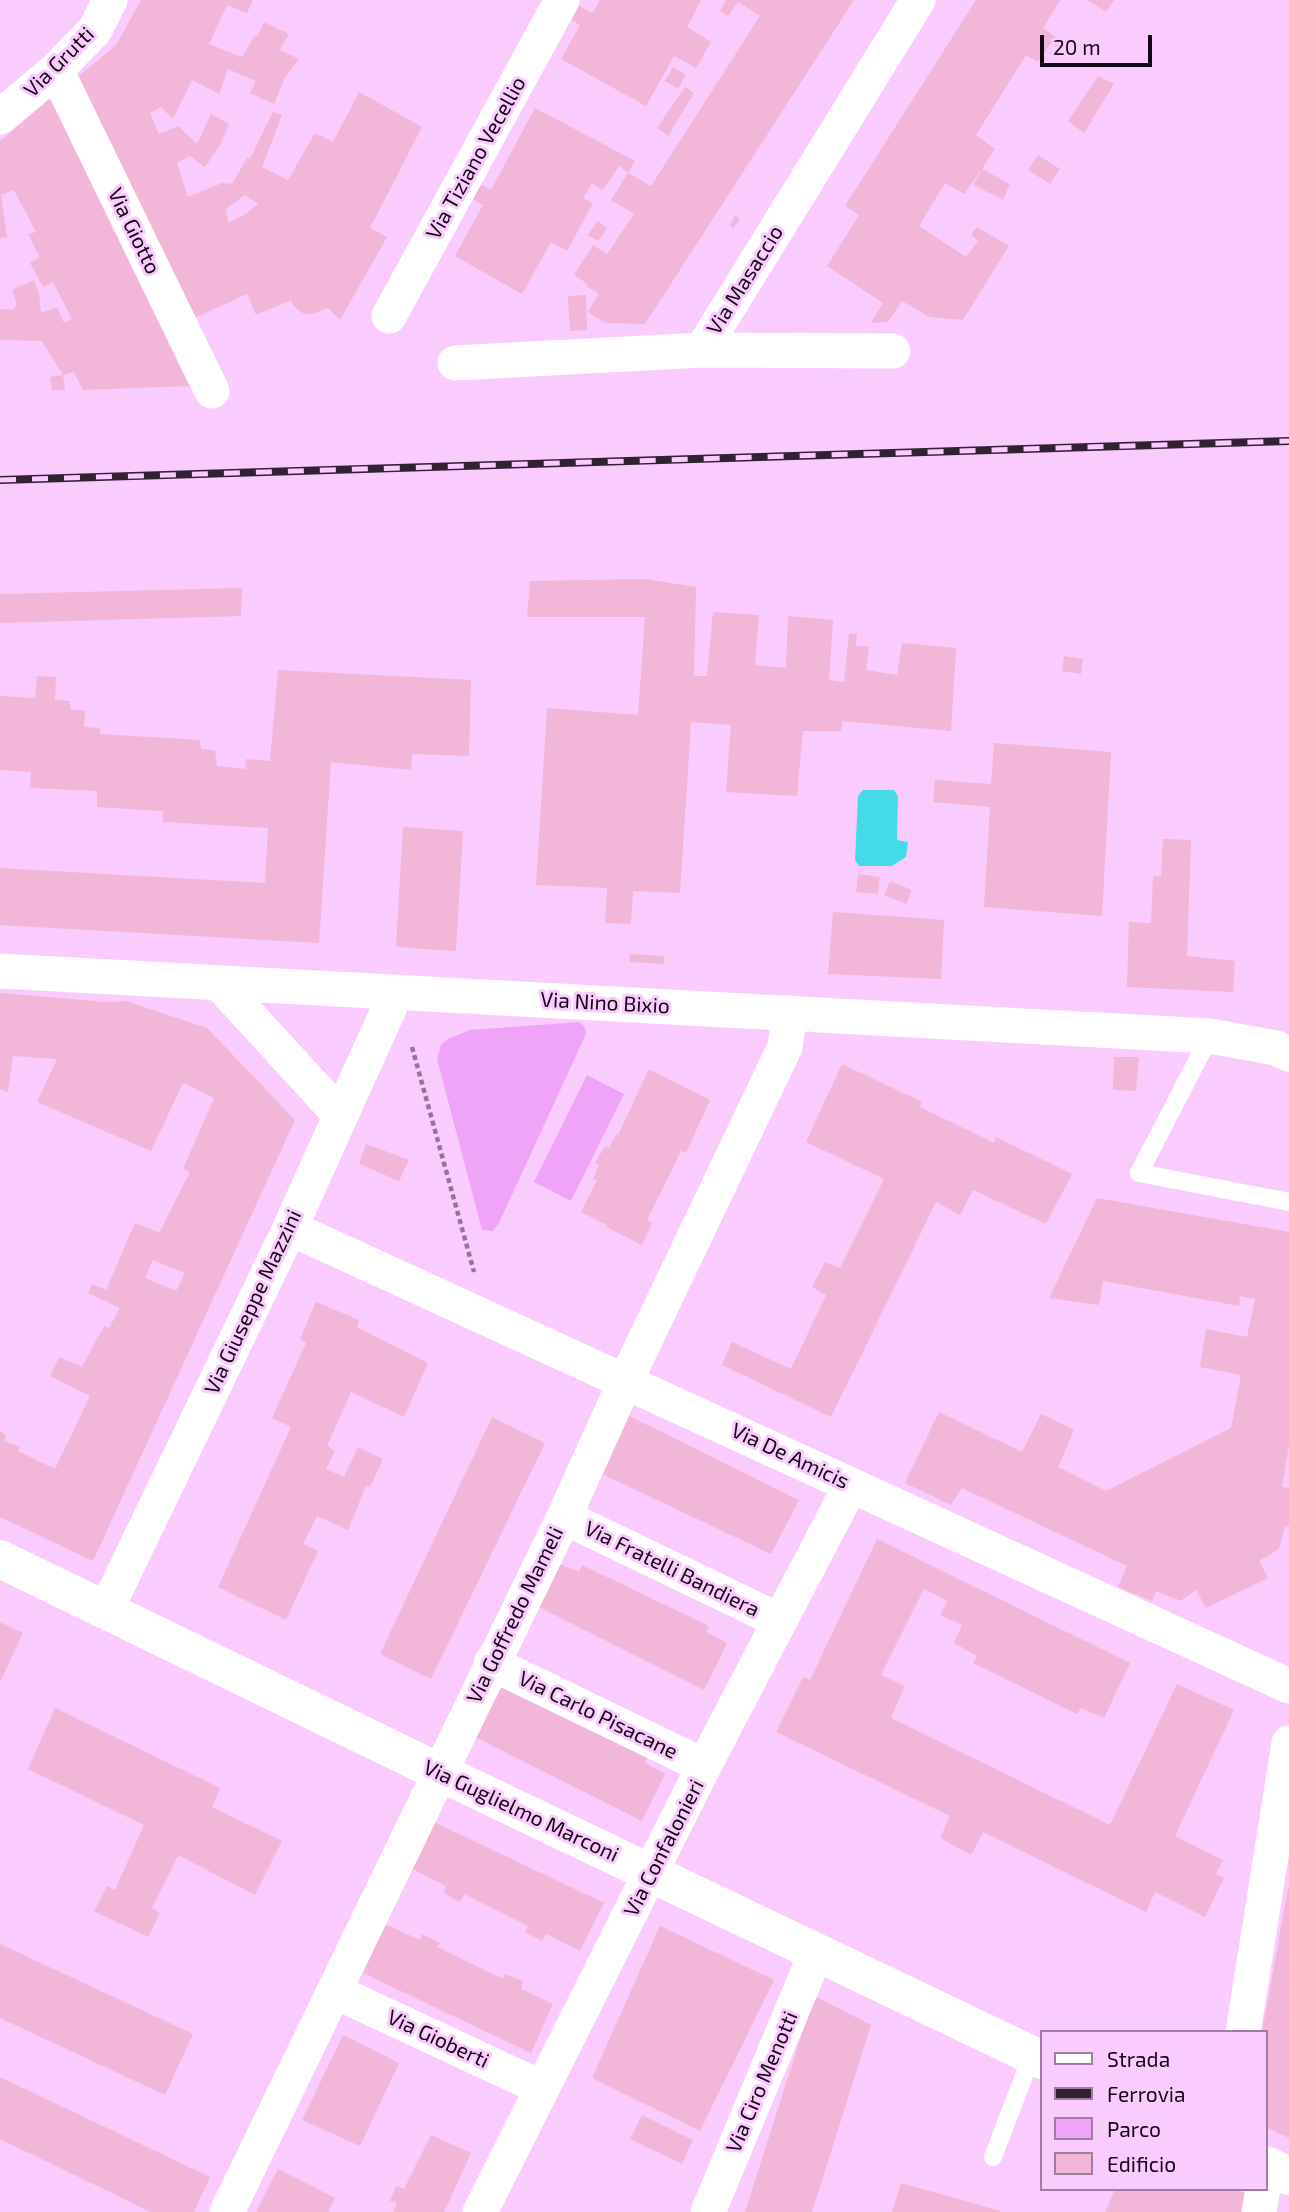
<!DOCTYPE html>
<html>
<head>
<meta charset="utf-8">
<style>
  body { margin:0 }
  #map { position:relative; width:1289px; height:2212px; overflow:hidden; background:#f9ccfd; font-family:"Exo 2",sans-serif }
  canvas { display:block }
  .legend { position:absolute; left:1040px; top:2030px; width:228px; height:161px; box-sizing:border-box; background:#f9ccfd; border:2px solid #9e7da1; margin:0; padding:9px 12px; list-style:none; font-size:21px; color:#160717 }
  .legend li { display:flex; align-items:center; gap:14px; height:35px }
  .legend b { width:35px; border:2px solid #9e7da1 }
  .scale { position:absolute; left:1040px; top:35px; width:112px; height:32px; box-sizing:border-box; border:4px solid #160717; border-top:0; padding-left:9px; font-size:21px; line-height:24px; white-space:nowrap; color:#160717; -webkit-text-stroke:5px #f9ccfd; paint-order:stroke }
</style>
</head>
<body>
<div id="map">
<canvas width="1289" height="2212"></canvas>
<ul class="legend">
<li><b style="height:9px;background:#fff"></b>Strada</li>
<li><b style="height:9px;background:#332035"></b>Ferrovia</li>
<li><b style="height:19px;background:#efa4f7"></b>Parco</li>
<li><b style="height:19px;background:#f1b6d8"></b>Edificio</li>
</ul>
<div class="scale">20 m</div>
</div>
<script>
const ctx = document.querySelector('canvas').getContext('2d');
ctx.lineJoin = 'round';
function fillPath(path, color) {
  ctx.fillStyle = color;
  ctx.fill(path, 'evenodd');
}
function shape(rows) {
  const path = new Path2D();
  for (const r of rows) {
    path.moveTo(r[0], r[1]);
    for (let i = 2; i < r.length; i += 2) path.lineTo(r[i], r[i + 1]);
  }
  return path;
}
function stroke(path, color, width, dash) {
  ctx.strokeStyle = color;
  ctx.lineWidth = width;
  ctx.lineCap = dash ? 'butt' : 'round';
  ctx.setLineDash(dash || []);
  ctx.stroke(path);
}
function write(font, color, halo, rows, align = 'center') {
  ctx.font = font + ' "Exo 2",sans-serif';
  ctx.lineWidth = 6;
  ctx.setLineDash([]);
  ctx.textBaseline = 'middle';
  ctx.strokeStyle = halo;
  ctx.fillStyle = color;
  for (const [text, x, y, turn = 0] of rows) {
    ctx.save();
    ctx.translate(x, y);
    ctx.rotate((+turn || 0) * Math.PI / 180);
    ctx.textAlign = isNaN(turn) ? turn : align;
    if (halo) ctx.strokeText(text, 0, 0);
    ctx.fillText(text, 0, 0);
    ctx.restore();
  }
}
fillPath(shape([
  [579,1022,585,1027,586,1034,499,1223,493,1231,482,1230,437,1059,441,1045,448,1039,470,1030],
  [587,1075,624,1094,571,1201,534,1182]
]), '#efa4f7');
fillPath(shape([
  [863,790,894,790,898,796,897,840,908,842,906,857,892,866,859,866,855,860,858,796]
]), '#44dbe8');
fillPath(shape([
  [141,0,253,0,247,13,227,5,209,44,242,57,254,36,257,37,264,22,289,34,280,50,299,59,284,79,274,104,250,93,256,81,228,69,219,94,192,80,173,119,161,107,150,113,159,134,178,126,197,144,211,114,229,124,220,145,205,167,190,156,177,163,188,197,222,183,232,184,247,158,250,159,273,112,282,115,262,167,288,180,315,133,333,142,359,92,422,127,370,228,387,237,340,320,328,308,312,314,302,313,292,304,291,300,256,315,247,294,190,320,78,77,117,44],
  [245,195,258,204,246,214,228,223,226,209],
  [600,0,701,0,687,27,711,42,696,68,674,56,646,106,561,59,580,25,568,18,575,4,593,13],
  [726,0,854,0,645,324,605,323,588,312,599,294,586,286,588,284,574,275,593,245,607,254,634,214,611,200,628,173,651,186,760,16,738,2,728,16,720,11],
  [976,0,1060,0,1043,28,1064,43,1060,50,1051,43,1038,62,1026,55,976,135,995,149,982,169,1010,184,1003,200,973,185,982,169,964,194,945,183,919,226,966,257,978,241,971,234,977,227,1009,246,963,320,930,317,902,301,888,322,871,323,883,303,827,266,859,215,845,206],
  [1087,0,1114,0,1106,12],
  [673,67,686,75,678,89,665,81],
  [1098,76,1114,84,1084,133,1068,121],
  [685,87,694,93,668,136,657,128],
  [50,99,189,386,83,390,74,372,63,375,42,341,0,340,0,309,14,310,17,304,12,290,34,280,39,293,41,313,57,307,64,323,72,319,53,282,43,287,30,263,40,257,28,234,36,232,14,190,1,195,7,237,0,238,0,141],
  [535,108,635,161,628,173,619,166,603,190,592,183,583,198,593,203,567,251,551,242,522,294,455,256,483,205,469,197,477,182,491,190],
  [1038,155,1060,169,1050,184,1028,170],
  [735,215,740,219,733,229,730,225],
  [598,221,607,228,598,241,588,235],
  [586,295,587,330,570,331,568,296],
  [63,375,65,390,52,390,50,377],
  [645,579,696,587,694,676,707,676,713,612,759,615,755,665,786,668,788,616,833,620,829,680,844,682,849,634,857,633,856,646,869,646,866,670,897,675,902,643,956,648,951,731,842,721,841,731,803,731,797,796,726,792,731,725,691,722,680,893,633,891,631,924,605,923,607,888,536,885,547,708,638,715,645,617,527,617,530,581],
  [242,588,241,616,0,623,0,594],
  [1064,656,1083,659,1081,674,1062,671],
  [278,670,471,680,469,756,412,754,411,770,331,762,319,943,0,925,0,868,265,883,268,828,163,822,163,811,97,807,97,791,30,788,31,772,0,770,0,696,35,698,37,676,56,677,55,700,70,701,70,709,85,711,84,727,100,728,100,734,200,740,201,749,215,750,217,766,245,769,246,759,270,761],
  [994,743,1111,752,1102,916,984,907,990,807,933,802,935,780,991,784],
  [403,827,463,831,456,951,396,947],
  [1163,839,1191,840,1187,956,1235,961,1233,992,1127,987,1129,922,1151,923,1153,876,1161,876],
  [858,874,880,877,878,894,856,892],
  [890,881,912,890,906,904,884,895],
  [833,912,944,920,941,979,828,974],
  [630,954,664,956,664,964,629,962],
  [0,993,106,1002,126,1001,207,1028,295,1120,93,1561,0,1517,0,1431,6,1435,4,1441,20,1447,18,1451,55,1469,90,1396,50,1376,59,1357,82,1367,104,1326,109,1328,120,1308,88,1293,92,1284,106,1290,135,1223,159,1233,190,1172,183,1169,214,1098,183,1083,151,1151,37,1102,57,1059,13,1056,8,1092,0,1089],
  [153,1260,185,1273,176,1291,145,1278],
  [1114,1057,1139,1057,1136,1091,1113,1090],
  [842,1064,922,1102,920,1107,994,1143,996,1137,1072,1174,1046,1224,973,1190,960,1215,936,1202,831,1417,722,1365,732,1342,791,1369,826,1295,812,1287,825,1262,840,1268,884,1179,806,1142],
  [649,1069,710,1100,686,1153,681,1151,647,1220,652,1223,642,1245,606,1227,607,1225,581,1212,597,1180,593,1179,599,1165,595,1163,605,1146,609,1148,616,1134,618,1135],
  [366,1144,409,1160,399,1181,359,1164],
  [1097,1198,1289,1232,1289,1445,1282,1487,1289,1488,1289,1526,1285,1526,1279,1549,1259,1561,1268,1578,1206,1608,1196,1590,1180,1601,1156,1591,1152,1601,1118,1587,1127,1566,962,1488,951,1505,905,1483,939,1412,1022,1452,1041,1414,1074,1430,1058,1467,1106,1491,1231,1428,1241,1375,1200,1367,1206,1329,1247,1337,1255,1299,1240,1296,1239,1306,1103,1281,1099,1305,1049,1298],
  [316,1302,359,1320,357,1327,428,1363,404,1417,351,1392,327,1446,335,1451,326,1469,344,1477,358,1447,383,1459,370,1487,366,1486,348,1530,317,1516,303,1544,318,1551,286,1620,218,1587,291,1427,272,1418,306,1343,300,1339],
  [629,1416,799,1500,771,1554,602,1474],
  [492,1417,545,1443,431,1679,380,1654],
  [877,1539,1130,1663,1104,1718,1081,1708,1077,1714,973,1663,977,1656,954,1643,962,1625,940,1615,948,1601,924,1589,881,1675,905,1686,891,1718,1110,1825,1177,1684,1234,1710,1175,1836,1223,1860,1216,1874,1224,1878,1205,1917,1155,1892,1146,1912,983,1832,971,1855,940,1838,950,1816,776,1732,803,1677,810,1680],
  [557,1563,579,1572,582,1565,709,1626,706,1632,727,1643,704,1690,537,1606],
  [0,1622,23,1633,0,1682],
  [503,1685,647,1756,645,1763,665,1774,642,1821,475,1737],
  [55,1708,220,1788,212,1807,282,1841,255,1895,178,1855,152,1908,160,1913,148,1937,94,1911,107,1886,115,1890,144,1825,28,1769],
  [434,1822,604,1903,580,1951,546,1934,542,1941,525,1932,528,1926,464,1894,460,1902,444,1893,446,1886,412,1869],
  [1288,1888,1289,1888,1289,2138,1266,2127,1266,2032,1262,2032],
  [385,1924,420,1940,422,1934,440,1943,437,1947,503,1979,505,1974,523,1981,521,1989,553,2004,531,2053,363,1973],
  [660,1926,774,1980,700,2131,592,2078],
  [0,1944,193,2034,165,2095,0,2018],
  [814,1996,871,2025,812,2212,745,2212],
  [343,2035,399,2063,360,2146,302,2120],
  [0,2077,210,2177,194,2212,151,2212,0,2139],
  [642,2115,693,2140,682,2164,630,2139],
  [431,2135,471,2153,444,2212,393,2212,397,2203,390,2201,396,2186,404,2189],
  [278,2169,335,2198,328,2212,256,2212],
  [901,2183,1000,2211,1000,2212,892,2212],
  [1115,2189,1236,2189,1246,2194,1243,2212,1105,2212]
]), '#f1b6d8');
stroke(shape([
  [412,1047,474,1272]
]), '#947597', 4.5, [5, 3.5]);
stroke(shape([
  [1210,1036,1139,1173,1289,1202],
  [993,2157,1032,2055]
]), '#fff', 18);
stroke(shape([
  [56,70,212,391],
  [0,117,56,70,95,30,110,0],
  [389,316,562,0],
  [702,350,893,351],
  [455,363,702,350,918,0],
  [0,971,1210,1036,1276,1048,1289,1054],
  [219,983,340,1115],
  [290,1228,1289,1686],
  [564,1517,780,1621],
  [106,1610,290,1228,396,993],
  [491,1663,704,1766],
  [334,1991,542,2088],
  [1243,2032,1289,1743],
  [227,2212,564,1517,626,1380,785,1047,790,1013],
  [480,2212,704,1766,851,1485],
  [708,2212,816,1953],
  [1259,2212,1263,2189]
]), '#fff', 35);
stroke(shape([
  [0,1559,439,1772,1042,2060],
  [1266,2165,1289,2176]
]), '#fff', 38);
const rail = shape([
  [0,480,1289,441]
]);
stroke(rail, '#332035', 8);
stroke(rail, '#f9ccfd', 5, [16]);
write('21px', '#160717', '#f9ccfd', [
  ["Via Grutti",59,62,-45],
  ["Via Tiziano Vecellio",476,158,-61],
  ["Via Giotto",134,231,64],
  ["Via Masaccio",745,280,-58],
  ["Via Nino Bixio",605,1003,3],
  ["Via Giuseppe Mazzini",253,1302,-65],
  ["Via De Amicis",790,1456,25],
  ["Via Fratelli Bandiera",672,1569,26],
  ["Via Goffredo Mameli",515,1615,-64],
  ["Via Carlo Pisacane",598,1715,26],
  ["Via Guglielmo Marconi",521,1811,25],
  ["Via Confalonieri",664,1848,-63],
  ["Via Gioberti",438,2039,25],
  ["Via Ciro Menotti",762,2082,-67]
]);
</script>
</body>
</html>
